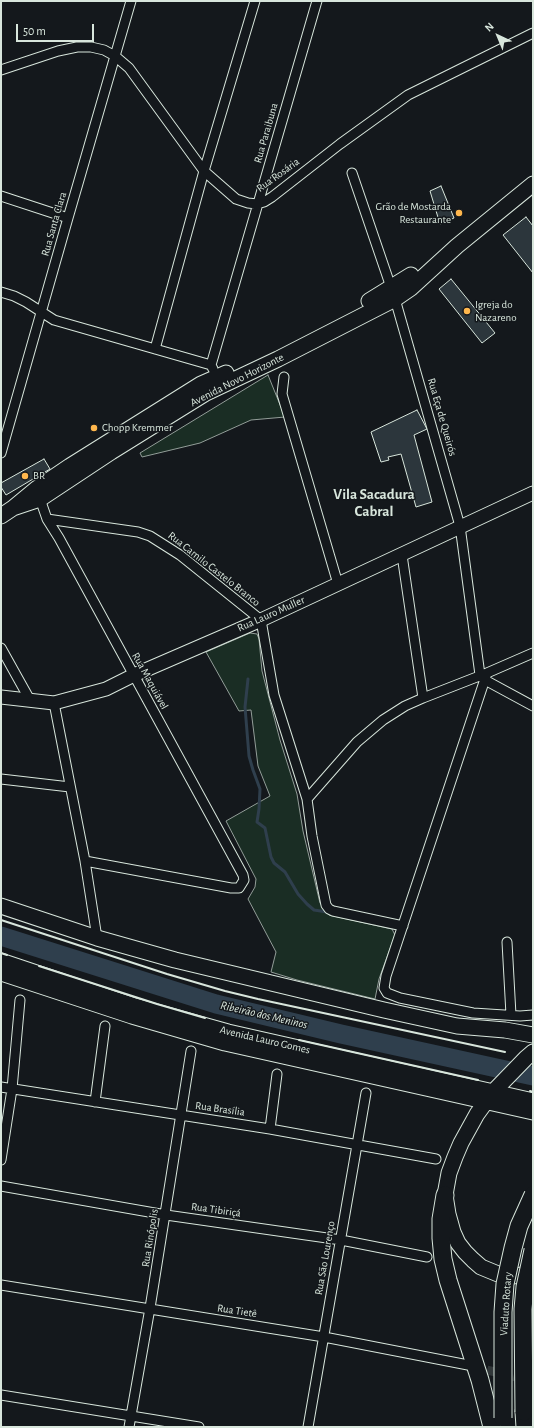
<!DOCTYPE html>
<html>
<head>
<meta charset="utf-8">
<style>
  body { margin:0 }
  #map { position:relative; width:534px; height:1428px; overflow:hidden; background:#14181c; font-family:"Alegreya Sans",sans-serif }
  canvas { display:block }
  .frame { position:absolute; inset:0; border:2px solid #d8e6dc; pointer-events:none }
  .north { position:absolute; left:478px; top:16px; width:40px; height:40px; -webkit-text-stroke:3px #14181c; paint-order:stroke; rotate:316deg; font-size:11px; font-weight:700; line-height:16px; text-align:center; color:#d8e6dc }
  .north::after { content:''; display:block; margin:auto; width:14px; height:18px; background:#d8e6dc; clip-path:polygon(50% 0,100% 100%,50% 72%,0 100%) }
  .scale { position:absolute; left:16px; top:24px; width:78px; height:18px; box-sizing:border-box; border:2px solid #d8e6dc; border-top:0; padding-left:5px; font-size:12px; line-height:14px; white-space:nowrap; color:#d8e6dc; -webkit-text-stroke:3px #14181c; paint-order:stroke }
</style>
</head>
<body>
<div id="map">
<canvas width="534" height="1428"></canvas>
<div class="frame"></div>
<div class="north">N</div>
<div class="scale">50 m</div>
</div>
<script>
const ctx = document.querySelector('canvas').getContext('2d');
ctx.lineJoin = 'round';
function fillPath(path, color) {
  ctx.fillStyle = color;
  ctx.fill(path, 'evenodd');
}
function shape(rows) {
  const path = new Path2D();
  for (const r of rows) {
    path.moveTo(r[0], r[1]);
    for (let i = 2; i < r.length; i += 2) path.lineTo(r[i], r[i + 1]);
  }
  return path;
}
function stroke(path, color, width, dash) {
  ctx.strokeStyle = color;
  ctx.lineWidth = width;
  ctx.lineCap = dash ? 'butt' : 'round';
  ctx.setLineDash(dash || []);
  ctx.stroke(path);
}
function write(font, color, halo, rows, align = 'center') {
  ctx.font = font + ' "Alegreya Sans",sans-serif';
  ctx.lineWidth = 3;
  ctx.setLineDash([]);
  ctx.textBaseline = 'middle';
  ctx.strokeStyle = halo;
  ctx.fillStyle = color;
  for (const [text, x, y, turn = 0] of rows) {
    ctx.save();
    ctx.translate(x, y);
    ctx.rotate((+turn || 0) * Math.PI / 180);
    ctx.textAlign = isNaN(turn) ? turn : align;
    if (halo) ctx.strokeText(text, 0, 0);
    ctx.fillText(text, 0, 0);
    ctx.restore();
  }
}
const green = shape([
  [268,375,285,417,251,420,200,443,142,457,140,453,268,375],
  [250,633,257,634,259,639,262,671,280,740,297,794,303,831,320,903,329,915,392,929,395,935,379,979,375,999,297,980,271,972,276,952,248,899,255,887,256,879,226,821,270,796,258,766,251,710,239,711,206,652,250,633]
]);
fillPath(green, '#1a2d24');
stroke(green, '#939e99', 1);
stroke(shape([
  [248,679,245,707,249,756,253,770,260,789,259,809,257,822,265,828,271,857,274,863,285,872,298,894,307,904,314,910,327,912]
]), '#2f3f4d', 3);
stroke(shape([
  [1,936,216,1004,341,1034,533,1076]
]), '#2f3f4d', 19);
const building = shape([
  [441,186,454,218,440,224,430,191,441,186],
  [526,217,533,226,533,273,503,235,526,217],
  [451,279,495,333,482,343,439,289,451,279],
  [417,410,427,429,414,435,432,502,416,507,401,454,388,457,389,460,381,462,371,432,417,410],
  [44,459,50,469,6,495,1,487,1,483,44,459]
]);
fillPath(building, '#2c363c');
stroke(building, '#d8e6dc', 1);
stroke(shape([
  [474,1367,533,1381]
]), '#313739', 9, [9, 4.5]);
const street = shape([
  [1,70,58,51,77,47,91,47,104,50,115,56,129,68,204,171,236,199,248,203,257,204,264,202,272,197,340,144,408,95,533,33],
  [352,173,395,299,460,526,480,675],
  [1,196,68,218],
  [1,292,14,296,26,302,54,320,211,365,213,369],
  [155,349,204,171,255,1],
  [211,365,317,1],
  [284,377,282,394,338,584],
  [1,453,68,218,131,1],
  [39,496,47,519,59,538,237,864,243,875,244,880,239,888,231,888,85,861],
  [47,519,138,532,150,536,180,555,261,620,274,695,307,799,312,836,326,905,329,909,333,911,403,926],
  [402,555,423,698],
  [1,648,30,700],
  [487,673,386,976,384,988,387,993,400,998,473,1013,520,1016,533,1015],
  [485,680,533,706],
  [54,703,85,861,97,938],
  [1,779,70,787],
  [307,799,357,742,383,720,405,706,423,698,487,673,533,653],
  [507,942,511,1015],
  [1,1087,270,1129,436,1159],
  [95,1102,105,1026],
  [270,1129,277,1074],
  [1,1160,12,1089,20,1000],
  [1,1186,166,1215,341,1240,427,1257],
  [1,1285,324,1337,468,1365],
  [1,1395,199,1427],
  [129,1427,150,1308,191,1051],
  [308,1427,366,1093]
]);
const secondary = shape([
  [1,697,54,703,106,689,134,675,261,620,533,493]
]);
const primary = shape([
  [369,301,411,275],
  [13,508,40,499,111,452,206,393,278,359,395,299,411,288,457,246,533,184],
  [1,516,13,508,36,489,70,466,201,384,226,373],
  [1,906,97,938,175,960,384,1010,457,1026,505,1030,533,1035],
  [1,961,135,1006,228,1032,533,1101],
  [1,973,132,1016,225,1043,533,1112],
  [533,1052,526,1058,493,1092,477,1114,461,1143,455,1157,449,1173,445,1195,448,1214,453,1232,458,1243,465,1252,473,1260,481,1267,498,1274,512,1276,533,1274]
]);
const highway = shape([
  [445,1195,441,1219,441,1238,443,1259,448,1280,480,1380,492,1427],
  [524,1412,525,1427]
]);
stroke(street, '#d8e6dc', 11);
stroke(secondary, '#d8e6dc', 15);
stroke(primary, '#d8e6dc', 17);
stroke(highway, '#d8e6dc', 19);
stroke(street, '#14181c', 9);
stroke(secondary, '#14181c', 13);
stroke(primary, '#14181c', 15);
stroke(highway, '#14181c', 17);
const highwayBridge = shape([
  [524,1412,523,1309,525,1287,533,1250],
  [503,1418,503,1312,505,1284,513,1248,519,1226,533,1195]
]);
stroke(highwayBridge, '#d8e6dc', 19, []);
stroke(highwayBridge, '#14181c', 17);
stroke(shape([
  [1,920,167,974,225,991,258,999,505,1052],
  [1,953,7,955],
  [39,966,157,1004,205,1018],
  [299,1040,478,1080],
  [530,1091,533,1092]
]), '#d8e6dc', 2);
for (const [x, y, r, color] of [
  [459,213,4,"#ffb74d"],
  [467,311,4,"#ffb74d"],
  [94,428,4,"#ffb74d"],
  [25,476,4,"#ffb74d"]
]) {
  const dot = new Path2D();
  dot.arc(x, y, r, 0, 2 * Math.PI);
  ctx.fillStyle = color;
  ctx.fill(dot);
  stroke(dot, '#14181c', 1.5);
}
write('11px', '#d8e6dc', '#14181c', [
  ["Rua Paraibuna",266,133,-74],
  ["Rua Rosária",278,175,-36],
  ["Rua Santa Clara",54,224,-74],
  ["Avenida Novo Horizonte",237,380,-27],
  ["Rua Eça de Queirós",442,417,74],
  ["Rua Camilo Castelo Branco",214,569,38],
  ["Rua Lauro Muller",271,614,-24],
  ["Rua Maquiável",150,681,61],
  ["Avenida Lauro Gomes",265,1040,13],
  ["Rua Brasília",220,1109,8],
  ["Rua Tibiriçá",216,1210,8],
  ["Rua Rinópolis",150,1238,-81],
  ["Rua São Lourenço",325,1258,-80],
  ["Viaduto Rotary",506,1304,-86],
  ["Rua Tietê",237,1311,9]
]);
write('11px', '#d8e6dc', '#14181c', [
  ["Grão de Mostarda",451,207,"right"],
  ["Restaurante",451,220,"right"],
  ["Igreja do",475,305],
  ["Nazareno",475,318],
  ["Chopp Kremmer",102,428],
  ["BR",33,476]
], 'left');
write('italic 12px', '#d8e6dc', '#14181c', [
  ["Ribeirão dos Meninos",264,1015,13]
]);
write('bold 15px', '#d8e6dc', '#14181c', [
  ["Vila Sacadura",374,494],
  ["Cabral",374,511]
]);
</script>
</body>
</html>
